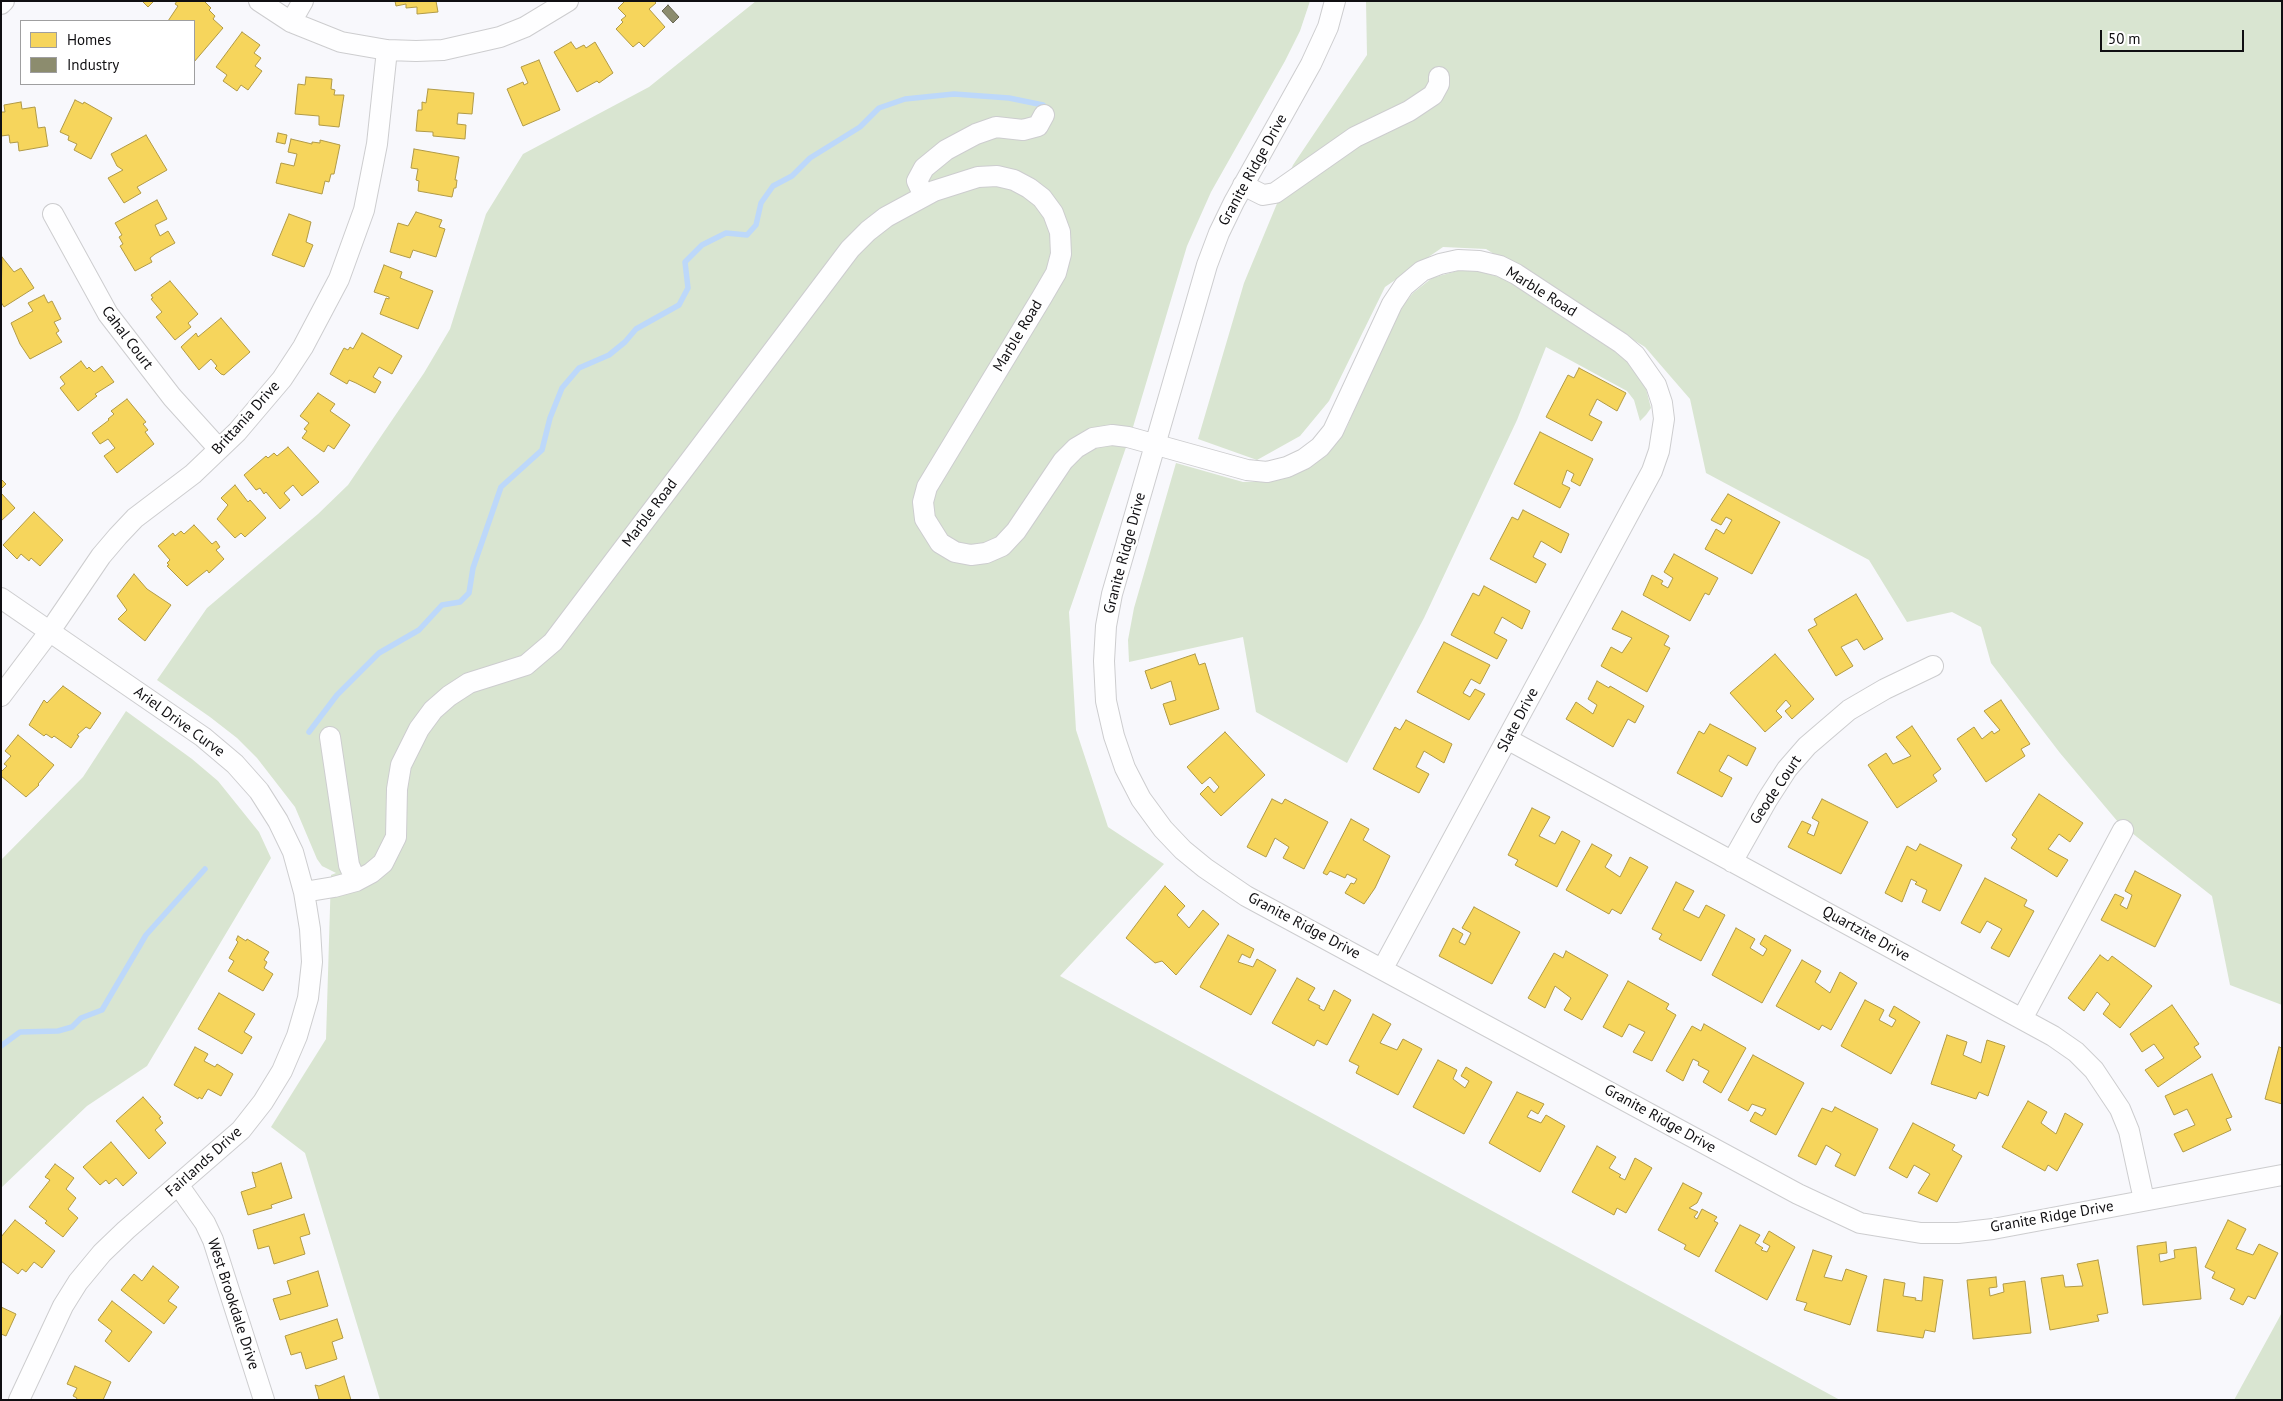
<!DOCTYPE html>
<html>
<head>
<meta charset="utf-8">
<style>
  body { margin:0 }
  #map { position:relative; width:2283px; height:1401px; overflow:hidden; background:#f8f8fc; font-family:"PT Sans",sans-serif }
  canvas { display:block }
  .frame { position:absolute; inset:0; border:2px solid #100f12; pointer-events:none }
  .legend { position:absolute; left:20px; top:20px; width:175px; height:65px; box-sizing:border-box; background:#fff; border:1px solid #9f9fa0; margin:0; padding:6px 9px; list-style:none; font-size:15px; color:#100f12 }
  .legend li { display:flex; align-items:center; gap:10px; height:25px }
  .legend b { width:25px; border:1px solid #9f9fa0 }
  .scale { position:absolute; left:2100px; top:30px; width:144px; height:22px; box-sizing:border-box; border:2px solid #100f12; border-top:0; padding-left:6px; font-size:15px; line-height:18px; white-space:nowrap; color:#100f12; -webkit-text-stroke:4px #fff; paint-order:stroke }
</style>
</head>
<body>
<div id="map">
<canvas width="2283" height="1401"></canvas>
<div class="frame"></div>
<ul class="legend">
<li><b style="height:14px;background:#f6d55c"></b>Homes</li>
<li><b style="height:14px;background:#8c8c6e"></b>Industry</li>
</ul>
<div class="scale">50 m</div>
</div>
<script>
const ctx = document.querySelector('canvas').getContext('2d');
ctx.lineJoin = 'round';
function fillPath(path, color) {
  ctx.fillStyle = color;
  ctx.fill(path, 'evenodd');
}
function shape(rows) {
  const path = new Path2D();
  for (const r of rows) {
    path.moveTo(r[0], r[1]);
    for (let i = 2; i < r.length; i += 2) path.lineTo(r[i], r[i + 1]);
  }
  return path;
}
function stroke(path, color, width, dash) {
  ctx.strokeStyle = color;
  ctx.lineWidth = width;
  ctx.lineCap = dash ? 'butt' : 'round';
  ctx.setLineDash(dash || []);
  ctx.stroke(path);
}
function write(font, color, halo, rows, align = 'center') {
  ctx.font = font + ' "PT Sans",sans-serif';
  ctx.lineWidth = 5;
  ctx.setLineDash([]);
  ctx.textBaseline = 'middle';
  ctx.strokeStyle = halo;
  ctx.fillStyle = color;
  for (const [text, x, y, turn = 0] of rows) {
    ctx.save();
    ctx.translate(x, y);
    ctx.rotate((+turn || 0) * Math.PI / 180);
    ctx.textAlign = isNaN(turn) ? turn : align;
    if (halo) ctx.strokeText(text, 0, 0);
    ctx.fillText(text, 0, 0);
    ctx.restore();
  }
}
fillPath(shape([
  [756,1,1310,1,1300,31,1285,61,1211,192,1187,246,1133,427,1069,612,1076,730,1108,827,1164,864,1060,976,1840,1400,380,1400,305,1153,271,1127,326,1039,331,875,336,873,322,866,317,859,295,807,257,758,237,738,210,717,157,680,207,608,318,514,348,485,424,373,450,329,486,214,523,154,649,87],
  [1366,1,2282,1,2282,1005,2230,985,2212,896,2118,822,2060,753,1991,663,1981,627,1952,612,1907,622,1869,560,1706,473,1690,399,1645,347,1486,249,1443,247,1385,287,1329,401,1300,436,1257,460,1198,439,1244,283,1293,165,1367,55],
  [1457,271,1477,271,1503,278,1620,355,1635,370,1646,389,1651,408,1646,415,1640,421,1634,400,1627,391,1546,347,1517,420,1424,618,1347,763,1256,712,1243,637,1129,662,1128,640,1134,608,1176,463,1243,482,1273,481,1306,469,1329,451,1346,429,1397,313,1413,293,1432,278],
  [126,711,192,759,218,781,259,832,271,858,147,1066,87,1106,1,1188,1,860,83,777],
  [2282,1312,2282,1400,2234,1400,2279,1318]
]), '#d9e5d1');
const homes = shape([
  [142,1,154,1,148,7,142,1],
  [177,1,204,1,211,8,209,10,215,16,213,19,223,28,194,62,194,21,168,21,178,6,175,4,177,1],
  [395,1,436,1,438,12,417,14,417,7,406,8,406,4,396,6,395,1],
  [625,1,654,1,656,3,649,9,665,27,644,47,639,42,633,47,616,29,623,22,621,20,626,16,618,8,625,1],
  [242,32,260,45,254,53,261,58,255,66,262,71,248,90,241,85,237,91,223,81,227,75,216,67,242,32],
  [571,42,576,49,584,45,586,48,595,42,613,73,599,83,597,81,577,92,554,52,571,42],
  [539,60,560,110,523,126,507,89,523,82,524,85,528,83,521,67,539,60],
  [306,77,332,79,331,89,335,90,334,95,344,95,339,127,319,125,319,116,295,114,298,84,305,85,306,77],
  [428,89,474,93,472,114,458,113,457,124,466,125,465,139,433,136,433,132,416,131,418,110,422,110,422,102,426,103,428,89],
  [75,100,83,104,84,102,112,118,91,159,74,150,77,144,68,140,69,136,60,132,75,100],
  [21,102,22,109,35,107,38,128,45,127,48,146,19,151,18,142,10,143,9,135,1,136,1,112,5,112,4,105,21,102],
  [278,133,287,135,285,144,276,142,278,133],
  [146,135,167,170,137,187,141,193,124,203,108,178,123,170,117,166,111,154,146,135],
  [291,139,312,144,312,142,320,143,320,140,340,145,334,174,331,174,329,182,325,181,322,194,276,183,281,163,294,166,297,154,288,152,291,139],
  [414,149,459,157,455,180,457,180,456,188,454,188,452,197,418,191,419,181,416,180,418,169,411,168,414,149],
  [157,200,167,219,155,225,160,236,168,231,175,243,155,254,150,258,152,262,135,271,120,246,123,244,119,237,122,235,115,223,157,200],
  [416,212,442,220,439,227,445,229,436,257,413,250,410,258,390,252,398,223,408,226,416,212],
  [289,214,311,222,306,242,313,245,304,267,272,255,289,214],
  [2,257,14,272,21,268,34,288,4,307,1,302,2,257],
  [384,265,402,272,400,278,433,291,418,329,380,314,386,298,389,299,389,297,374,292,384,265],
  [170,281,198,314,188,323,191,327,175,340,156,317,162,312,151,299,153,298,151,295,170,281],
  [44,295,48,303,52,301,61,319,54,322,59,331,56,333,62,342,30,359,20,344,11,323,33,311,28,303,44,295],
  [221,318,250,352,224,375,221,374,215,368,217,366,211,359,199,370,181,347,196,333,198,337,221,318],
  [362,333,402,356,392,374,379,367,373,377,381,382,375,393,356,383,349,380,347,384,330,374,344,348,348,350,350,347,353,349,362,333],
  [81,361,87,369,89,367,94,372,102,366,114,382,95,394,97,396,78,411,60,388,65,384,60,377,81,361],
  [1579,368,1626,393,1617,411,1597,399,1589,415,1602,422,1592,441,1546,417,1568,375,1574,378,1579,368],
  [318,393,335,404,330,411,350,425,334,449,328,445,324,452,302,438,307,431,304,429,309,423,300,416,318,393],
  [127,399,146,422,143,424,148,430,145,432,154,444,117,473,104,456,115,448,108,439,100,444,92,433,109,420,108,419,114,414,111,411,127,399],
  [1540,432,1593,459,1580,486,1571,481,1574,474,1567,470,1562,484,1570,488,1560,508,1514,484,1540,432],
  [288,447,319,482,302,496,293,485,284,493,290,500,280,509,266,492,264,494,260,488,256,490,244,475,266,456,268,458,274,453,277,456,288,447],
  [1,479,6,484,1,489,1,479],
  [235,485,248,502,250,500,266,518,245,537,241,533,235,538,217,519,228,505,221,498,235,485],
  [1,493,15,508,1,521,1,493],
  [1728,494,1780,522,1752,574,1705,549,1716,529,1724,534,1732,520,1726,517,1721,525,1711,520,1728,494],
  [1523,510,1569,534,1561,553,1541,541,1533,557,1546,564,1536,583,1490,559,1512,517,1518,520,1523,510],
  [34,512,63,540,40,566,31,558,29,561,21,554,17,559,3,545,34,512],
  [194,525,212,544,216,541,220,547,216,550,224,559,209,573,207,570,187,586,167,566,169,565,167,563,170,560,158,546,173,533,175,536,181,531,184,534,194,525],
  [1674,554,1718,578,1709,595,1705,593,1690,621,1643,595,1652,575,1663,581,1661,584,1668,588,1673,578,1664,572,1674,554],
  [134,574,147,589,171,605,145,641,118,619,127,610,117,596,134,574],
  [1484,586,1530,611,1522,629,1502,617,1494,633,1507,640,1497,659,1451,635,1473,593,1479,596,1484,586],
  [1856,594,1883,639,1864,650,1857,639,1841,647,1853,666,1836,676,1808,630,1817,625,1814,619,1856,594],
  [1622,611,1669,636,1664,645,1670,648,1647,692,1601,666,1611,647,1622,653,1632,638,1612,629,1622,611],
  [1444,642,1490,665,1480,684,1471,679,1463,693,1470,697,1475,689,1485,694,1469,720,1417,692,1444,642],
  [1195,654,1199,665,1205,663,1219,709,1170,725,1163,704,1176,700,1171,681,1151,689,1145,671,1195,654],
  [1775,654,1814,699,1792,719,1785,711,1791,706,1786,700,1776,711,1782,717,1765,732,1730,693,1775,654],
  [1597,681,1609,688,1610,686,1644,706,1635,723,1628,719,1613,747,1566,719,1576,702,1593,714,1597,705,1588,699,1597,681],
  [63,686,101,713,90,729,86,727,77,735,79,736,71,748,54,736,52,738,46,734,44,736,29,725,44,700,47,703,63,686],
  [2001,700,2030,744,2021,749,2025,756,1986,782,1957,739,1974,727,1982,739,1992,731,1994,734,2000,730,1984,711,2001,700],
  [1406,720,1452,744,1444,763,1424,751,1416,767,1429,774,1419,793,1373,769,1395,727,1400,730,1406,720],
  [1710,724,1756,748,1747,766,1728,755,1719,771,1732,778,1722,797,1677,773,1699,731,1704,734,1710,724],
  [1912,726,1941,769,1933,775,1937,781,1897,808,1868,765,1886,753,1893,764,1911,756,1896,737,1912,726],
  [1225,732,1265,775,1221,816,1200,794,1208,786,1214,793,1219,787,1210,777,1202,784,1187,767,1225,732],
  [18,735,54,765,38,784,39,785,26,797,1,776,1,772,7,766,4,764,11,756,5,751,18,735],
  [2039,794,2083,823,2070,842,2059,834,2048,849,2068,860,2057,877,2011,848,2017,839,2012,835,2039,794],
  [1272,799,1282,804,1285,799,1328,822,1304,869,1283,858,1289,847,1275,838,1266,857,1247,847,1272,799],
  [1822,799,1868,822,1841,874,1788,847,1802,821,1811,825,1807,833,1814,836,1819,822,1812,818,1822,799],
  [1532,808,1550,817,1539,836,1555,844,1562,831,1580,841,1557,887,1515,865,1518,860,1508,855,1532,808],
  [1351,819,1369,829,1363,840,1390,856,1375,888,1364,904,1345,893,1351,883,1354,884,1357,879,1347,874,1345,878,1330,871,1327,875,1323,873,1351,819],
  [1592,844,1612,855,1605,867,1620,877,1630,857,1648,867,1621,914,1612,909,1609,914,1566,890,1592,844],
  [1920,844,1962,865,1940,911,1922,902,1927,890,1915,884,1917,882,1911,879,1902,902,1885,893,1907,846,1916,851,1920,844],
  [2135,871,2181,895,2155,947,2101,920,2115,894,2124,898,2120,905,2127,909,2132,895,2125,891,2135,871],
  [1985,878,2027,900,2024,906,2034,911,2009,957,1991,948,2002,929,1987,921,1980,933,1961,923,1985,878],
  [1676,882,1694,891,1683,910,1699,918,1706,905,1725,915,1701,961,1659,939,1662,934,1652,929,1676,882],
  [1165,886,1185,906,1177,915,1189,928,1203,910,1219,924,1176,975,1162,961,1155,963,1126,938,1165,886],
  [1474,907,1520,932,1492,984,1439,956,1453,928,1463,934,1459,942,1465,945,1471,933,1462,928,1474,907],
  [1736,928,1755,939,1750,948,1763,956,1767,949,1760,944,1765,935,1791,950,1762,1003,1712,975,1736,928],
  [1228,935,1254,949,1250,958,1242,954,1238,962,1253,967,1257,959,1276,970,1251,1015,1200,987,1228,935],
  [238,936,246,941,247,939,269,952,264,960,267,962,264,968,273,974,263,991,228,971,234,961,229,958,238,942,236,940,238,936],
  [1566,951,1608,975,1582,1020,1564,1010,1571,998,1555,986,1545,1008,1528,998,1554,953,1563,958,1566,951],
  [2100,955,2108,961,2112,956,2152,986,2120,1028,2103,1014,2110,1004,2097,992,2084,1011,2068,998,2100,955],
  [1802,960,1821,971,1815,982,1830,993,1840,972,1857,983,1831,1030,1822,1025,1819,1030,1776,1006,1802,960],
  [1297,978,1315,988,1308,1000,1320,1006,1319,1008,1324,1011,1334,990,1351,1000,1327,1045,1317,1040,1314,1046,1272,1023,1297,978],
  [1628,981,1669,1004,1666,1009,1676,1015,1652,1061,1633,1052,1645,1032,1629,1024,1622,1037,1603,1027,1628,981],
  [219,993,255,1014,244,1032,252,1037,242,1054,198,1029,219,993],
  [1865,1000,1884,1010,1879,1020,1892,1027,1896,1020,1889,1016,1894,1006,1920,1022,1891,1074,1841,1046,1865,1000],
  [2172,1005,2199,1044,2194,1047,2201,1057,2158,1087,2145,1070,2164,1058,2154,1044,2142,1052,2130,1034,2172,1005],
  [1373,1014,1391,1024,1380,1043,1397,1050,1403,1039,1422,1049,1398,1095,1356,1073,1359,1066,1349,1061,1373,1014],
  [1704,1024,1746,1048,1721,1093,1703,1082,1709,1071,1698,1065,1699,1062,1693,1059,1683,1081,1666,1071,1692,1026,1701,1031,1704,1024],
  [1947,1035,1967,1042,1963,1055,1981,1063,1987,1040,2005,1046,1988,1096,1979,1092,1976,1099,1931,1084,1947,1035],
  [195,1047,208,1054,204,1061,215,1067,217,1064,233,1074,221,1096,208,1089,202,1099,199,1097,198,1099,174,1085,195,1047],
  [2279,1047,2282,1048,2282,1104,2265,1099,2279,1047],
  [1753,1055,1804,1083,1776,1135,1750,1121,1755,1112,1762,1116,1766,1109,1752,1104,1748,1111,1728,1100,1753,1055],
  [1438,1060,1457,1070,1453,1079,1465,1088,1469,1081,1461,1076,1466,1067,1492,1082,1464,1134,1413,1107,1438,1060],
  [2212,1074,2232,1117,2226,1119,2231,1130,2183,1152,2174,1134,2195,1125,2187,1109,2174,1115,2165,1096,2212,1074],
  [1517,1092,1544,1104,1538,1114,1531,1110,1527,1117,1541,1123,1546,1115,1565,1126,1540,1172,1489,1143,1517,1092],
  [143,1097,161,1117,159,1118,163,1123,155,1130,166,1143,149,1159,116,1121,143,1097],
  [2028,1101,2047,1112,2041,1123,2056,1134,2065,1113,2083,1124,2057,1171,2048,1165,2045,1171,2002,1147,2028,1101],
  [1835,1107,1878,1129,1855,1176,1835,1166,1841,1154,1826,1145,1816,1165,1798,1156,1822,1108,1832,1112,1835,1107],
  [1913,1123,1955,1145,1952,1150,1962,1156,1937,1202,1918,1193,1930,1174,1914,1165,1907,1178,1889,1168,1913,1123],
  [111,1142,137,1173,123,1186,116,1178,109,1184,106,1180,100,1185,83,1167,111,1142],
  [1597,1146,1616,1157,1609,1168,1621,1175,1619,1177,1625,1180,1635,1158,1652,1168,1626,1213,1617,1208,1614,1215,1572,1192,1597,1146],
  [281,1163,292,1198,271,1205,272,1208,248,1215,241,1192,256,1187,252,1172,255,1173,281,1163],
  [55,1164,74,1178,66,1189,76,1198,68,1209,78,1218,63,1237,45,1223,47,1221,29,1207,50,1180,45,1177,55,1164],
  [1683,1183,1702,1193,1697,1203,1689,1208,1698,1212,1694,1217,1697,1219,1702,1209,1717,1217,1714,1221,1718,1223,1699,1257,1684,1249,1686,1245,1658,1230,1683,1183],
  [304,1214,310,1234,300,1237,305,1254,274,1264,269,1246,258,1249,253,1230,304,1214],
  [15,1220,55,1251,42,1268,34,1262,26,1272,22,1269,18,1274,1,1261,1,1237,15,1220],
  [2228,1220,2246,1229,2236,1249,2253,1255,2259,1244,2278,1253,2255,1299,2248,1296,2243,1305,2230,1299,2235,1289,2212,1278,2215,1272,2205,1267,2228,1220],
  [1740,1225,1760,1235,1755,1243,1763,1248,1761,1250,1767,1252,1770,1246,1763,1242,1769,1231,1795,1247,1767,1300,1715,1271,1740,1225],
  [2166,1242,2167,1253,2159,1254,2160,1262,2175,1258,2174,1250,2196,1247,2201,1299,2143,1305,2137,1246,2166,1242],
  [1813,1250,1832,1256,1824,1277,1842,1281,1846,1269,1867,1276,1850,1325,1804,1310,1807,1303,1796,1300,1813,1250],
  [2098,1260,2108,1313,2097,1315,2099,1321,2050,1330,2041,1278,2063,1275,2065,1287,2083,1286,2077,1264,2098,1260],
  [153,1266,179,1287,168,1301,177,1307,164,1324,121,1290,134,1274,142,1281,153,1266],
  [318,1271,328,1306,280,1320,273,1299,291,1294,287,1281,318,1271],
  [1924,1277,1943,1280,1935,1332,1925,1330,1923,1338,1877,1331,1884,1279,1905,1283,1903,1296,1916,1298,1915,1300,1922,1301,1924,1277],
  [1996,1277,1997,1287,1989,1288,1990,1296,2004,1292,2003,1284,2025,1281,2031,1333,1973,1339,1967,1280,1996,1277],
  [112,1301,152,1332,129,1362,105,1341,112,1331,98,1320,112,1301],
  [1,1307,16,1314,6,1336,1,1334,1,1307],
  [337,1319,343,1338,332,1342,337,1359,306,1369,301,1352,291,1355,285,1336,337,1319],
  [75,1366,111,1382,103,1400,76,1400,77,1398,73,1396,77,1388,67,1384,75,1366],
  [344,1376,351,1400,316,1400,319,1399,315,1385,319,1386,344,1376]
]);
fillPath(homes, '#f6d55c');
stroke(homes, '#b19a46', 1);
const industry = shape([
  [668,5,679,17,673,23,662,11,668,5]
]);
fillPath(industry, '#8c8c6e');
stroke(industry, '#676652', 1);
stroke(shape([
  [309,732,337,695,379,653,419,630,442,605,460,602,469,593,473,568,501,487,542,450,550,418,562,388,579,368,609,355,625,342,636,329,679,305,688,288,685,262,702,245,726,233,747,235,756,225,761,203,773,186,792,176,810,158,860,127,879,108,905,99,954,94,1009,98,1043,105],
  [1,1046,20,1032,58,1031,72,1027,81,1018,102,1010,146,935,205,869]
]), '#bdd8fa', 5.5);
const minor = shape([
  [259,1,291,22,341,42,387,50,416,51,443,50,500,37,525,27,568,1],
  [1335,1,1328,27,1311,64,1234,202,1219,233,1207,265,1112,594,1106,626,1104,661,1106,701,1114,736,1125,768,1141,799,1163,829,1183,850,1205,868,1246,896,1798,1194,1860,1223,1921,1233,1958,1233,1993,1229,2282,1175],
  [1,4,4,1],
  [291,22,303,1],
  [1243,185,1263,195,1275,193,1355,137,1409,111,1433,95,1439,84,1439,77],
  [924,196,917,181,924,168,946,150,976,134,996,127,1023,130,1038,126,1044,115],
  [53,214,108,314,172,397,219,449],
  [1,598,203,737,235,764,259,791,278,821,293,852,304,892,310,929,312,962,308,998,297,1036,282,1071,263,1102,241,1130,126,1230,102,1253,78,1282,63,1306,19,1400],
  [1,696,50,631,101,556,118,536,135,518,193,474,237,432,282,379,303,347,339,279,364,210,377,144,387,50],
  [330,737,349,865,356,881],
  [1507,739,2053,1036,2076,1052,2094,1070,2120,1109,2129,1131,2144,1200],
  [1732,862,1767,800,1787,769,1807,746,1849,710,1885,689,1933,666],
  [304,892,334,887,356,881,371,873,383,863,396,837,397,789,401,765,419,729,433,710,449,696,469,683,526,665,553,642,850,249,868,231,886,217,934,191,978,177,997,176,1014,180,1029,188,1042,198,1053,213,1060,232,1061,254,1056,273,1042,297,927,487,923,502,925,519,940,543,955,552,971,555,986,553,1002,546,1016,531,1063,461,1076,448,1093,438,1112,435,1128,437,1247,470,1267,472,1287,467,1304,459,1320,447,1333,431,1392,304,1404,286,1422,271,1440,264,1458,260,1479,261,1500,266,1516,274,1621,343,1635,355,1656,385,1662,403,1664,419,1659,451,1652,471,1383,968],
  [2022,1019,2123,830],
  [179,1186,205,1223,213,1240,264,1400]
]);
stroke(minor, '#cdcdcf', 22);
stroke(minor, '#fefeff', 20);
write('15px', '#100f12', '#fff', [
  ["Granite Ridge Drive",1253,170,-61],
  ["Marble Road",1541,292,32],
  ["Marble Road",1018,336,-59],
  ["Cahal Court",127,338,53],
  ["Brittania Drive",246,418,-48],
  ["Marble Road",650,513,-53],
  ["Granite Ridge Drive",1125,553,-75],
  ["Slate Drive",1518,720,-62],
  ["Ariel Drive Curve",179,722,36],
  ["Geode Court",1776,790,-56],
  ["Granite Ridge Drive",1304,926,28],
  ["Quartzite Drive",1866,934,29],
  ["Granite Ridge Drive",1660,1119,29],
  ["Fairlands Drive",204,1162,-42],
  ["Granite Ridge Drive",2052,1217,-10],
  ["West Brookdale Drive",233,1304,72]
]);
</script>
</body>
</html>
